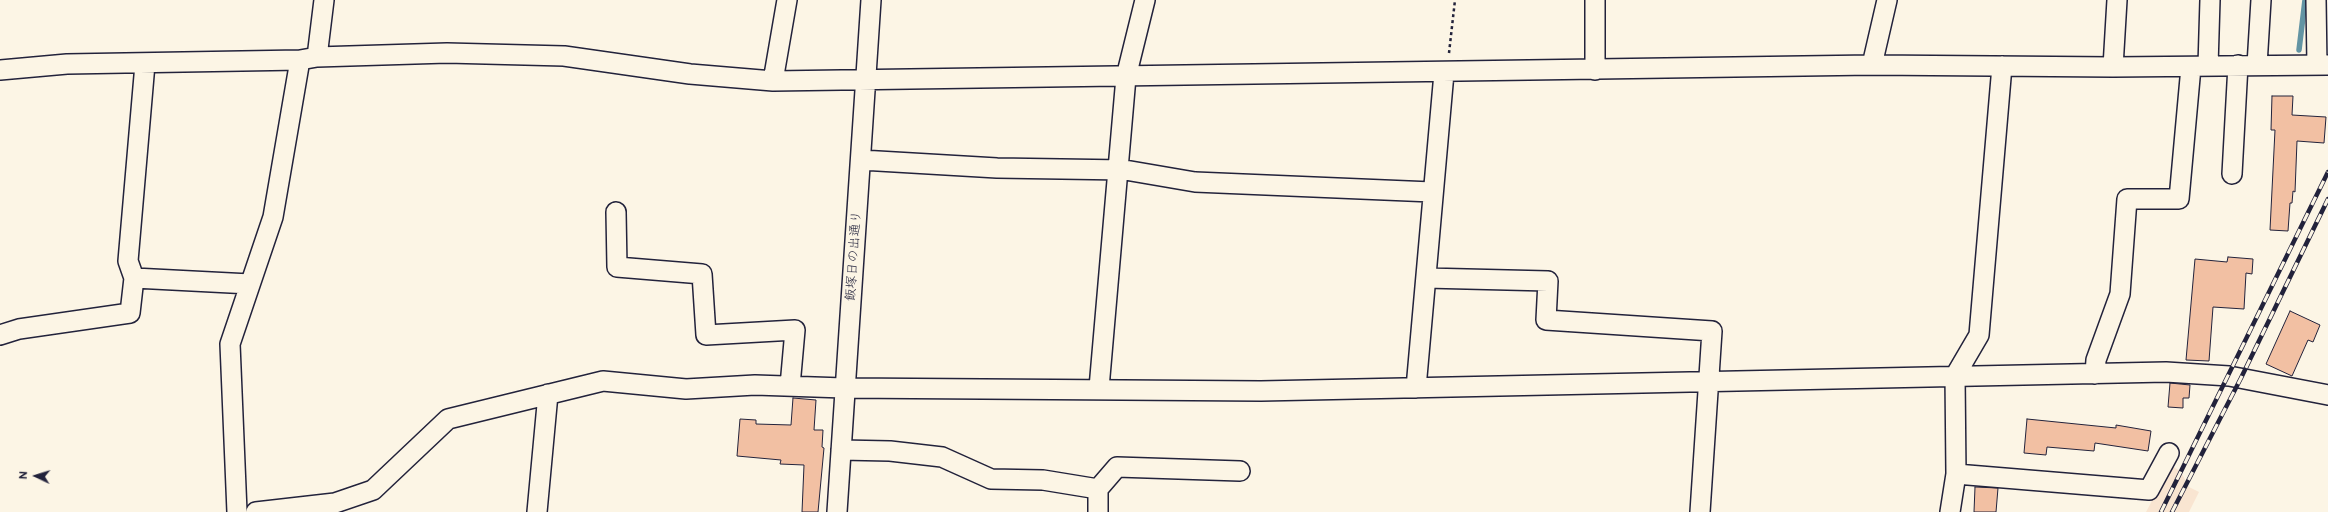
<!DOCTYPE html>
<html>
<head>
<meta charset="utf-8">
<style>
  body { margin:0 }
  #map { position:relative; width:2328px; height:512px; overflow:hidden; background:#fcf5e5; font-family:"Balsamiq Sans",sans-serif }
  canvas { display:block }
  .north { position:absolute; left:16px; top:456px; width:40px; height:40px; -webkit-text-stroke:3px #fcf5e5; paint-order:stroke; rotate:274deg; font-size:11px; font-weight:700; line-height:16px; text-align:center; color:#22223b }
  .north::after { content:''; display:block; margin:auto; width:14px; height:18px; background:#22223b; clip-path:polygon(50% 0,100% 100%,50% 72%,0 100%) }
</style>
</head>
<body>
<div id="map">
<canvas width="2328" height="512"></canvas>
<div class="north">N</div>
</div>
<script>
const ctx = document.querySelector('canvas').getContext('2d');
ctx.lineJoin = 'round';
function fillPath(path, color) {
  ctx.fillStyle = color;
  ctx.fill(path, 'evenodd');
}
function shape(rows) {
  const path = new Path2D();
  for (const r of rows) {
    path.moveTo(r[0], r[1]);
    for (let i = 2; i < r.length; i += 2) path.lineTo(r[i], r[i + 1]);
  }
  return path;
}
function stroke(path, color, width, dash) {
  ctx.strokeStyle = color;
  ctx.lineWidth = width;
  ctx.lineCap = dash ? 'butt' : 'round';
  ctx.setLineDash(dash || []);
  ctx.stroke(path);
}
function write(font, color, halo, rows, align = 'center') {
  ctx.font = font + ' "Balsamiq Sans","Klee One",sans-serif';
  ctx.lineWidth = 3;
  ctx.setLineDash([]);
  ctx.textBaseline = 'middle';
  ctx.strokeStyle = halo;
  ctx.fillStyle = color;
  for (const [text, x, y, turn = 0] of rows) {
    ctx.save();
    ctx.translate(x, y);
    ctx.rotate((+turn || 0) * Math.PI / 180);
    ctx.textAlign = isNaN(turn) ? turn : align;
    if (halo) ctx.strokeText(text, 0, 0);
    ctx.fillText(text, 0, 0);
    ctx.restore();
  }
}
fillPath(shape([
  [2171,465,2181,472,2189,487,2199,492,2189,512,2146,512]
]), '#f9e5d1');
stroke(shape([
  [2299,50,2305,0]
]), '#6394a3', 5.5);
const building = shape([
  [2272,96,2293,96,2292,115,2326,117,2324,143,2297,141,2295,192,2293,191,2292,203,2290,203,2288,231,2270,230,2275,130,2271,130,2272,96],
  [2228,257,2253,259,2252,274,2246,273,2244,309,2213,307,2209,361,2186,360,2195,259,2227,262,2228,257],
  [2290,311,2320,325,2313,342,2308,340,2292,376,2266,364,2290,311],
  [2170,383,2190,385,2189,398,2183,398,2183,408,2168,407,2170,383],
  [793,398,816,400,814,430,823,430,822,447,824,448,818,512,802,512,804,465,780,464,781,460,737,456,740,419,756,420,756,424,791,425,793,398],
  [2027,419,2116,428,2116,425,2151,431,2148,451,2095,443,2094,451,2047,447,2046,455,2024,453,2027,419],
  [1975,487,1998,488,1996,512,1974,512,1975,487]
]);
fillPath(building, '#f2c0a3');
stroke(building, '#22223b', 1);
const minor = shape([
  [2316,0,2317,65],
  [317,57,324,0],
  [1872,65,1887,0],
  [2257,65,2261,0],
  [2208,66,2210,0],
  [2113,67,2117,0],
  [0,70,67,64,300,60,317,57,447,53,564,56,690,74,773,81,1872,65,2113,67,2328,65],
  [1595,70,1595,0],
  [773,81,787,0],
  [861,160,997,168,1125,170,1195,182,1432,192],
  [2232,174,2238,65],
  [616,212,617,267,702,274,706,335,795,330,790,386],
  [134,278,250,284],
  [1426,278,1548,281,1546,320,1712,331,1700,512],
  [0,335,19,329,130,313,134,278,128,261,145,64],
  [2095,374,2096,360,2120,294,2127,199,2179,199,2191,67],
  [1099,388,1126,77,1145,0],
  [1416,388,1444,73],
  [841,450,890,451,942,457,991,479,1043,480,1098,489,1098,512],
  [1956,474,2149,490,2169,453],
  [1098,489,1117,467,1240,471],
  [237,512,230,344,273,217,300,60],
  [256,512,335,503,373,490,448,419,603,381,686,389,755,385,844,388,1261,391,2166,372,2229,376,2328,395],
  [537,512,548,394],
  [837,512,871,0],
  [1950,512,1956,474,1955,376,1979,335,2002,66]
]);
stroke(minor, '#22223b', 22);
stroke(shape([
  [1449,53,1455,0]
]), '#22223b', 2.5, [3, 3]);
stroke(minor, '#fcf5e5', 19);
const rail = shape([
  [2161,512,2328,172],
  [2172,512,2241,378,2328,199]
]);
stroke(rail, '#22223b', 4.5);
stroke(rail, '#fcf5e5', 3, [9]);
write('13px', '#22223b', '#fcf5e5', [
  ["飯塚日の出通り",854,256,-86]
]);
</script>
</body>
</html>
